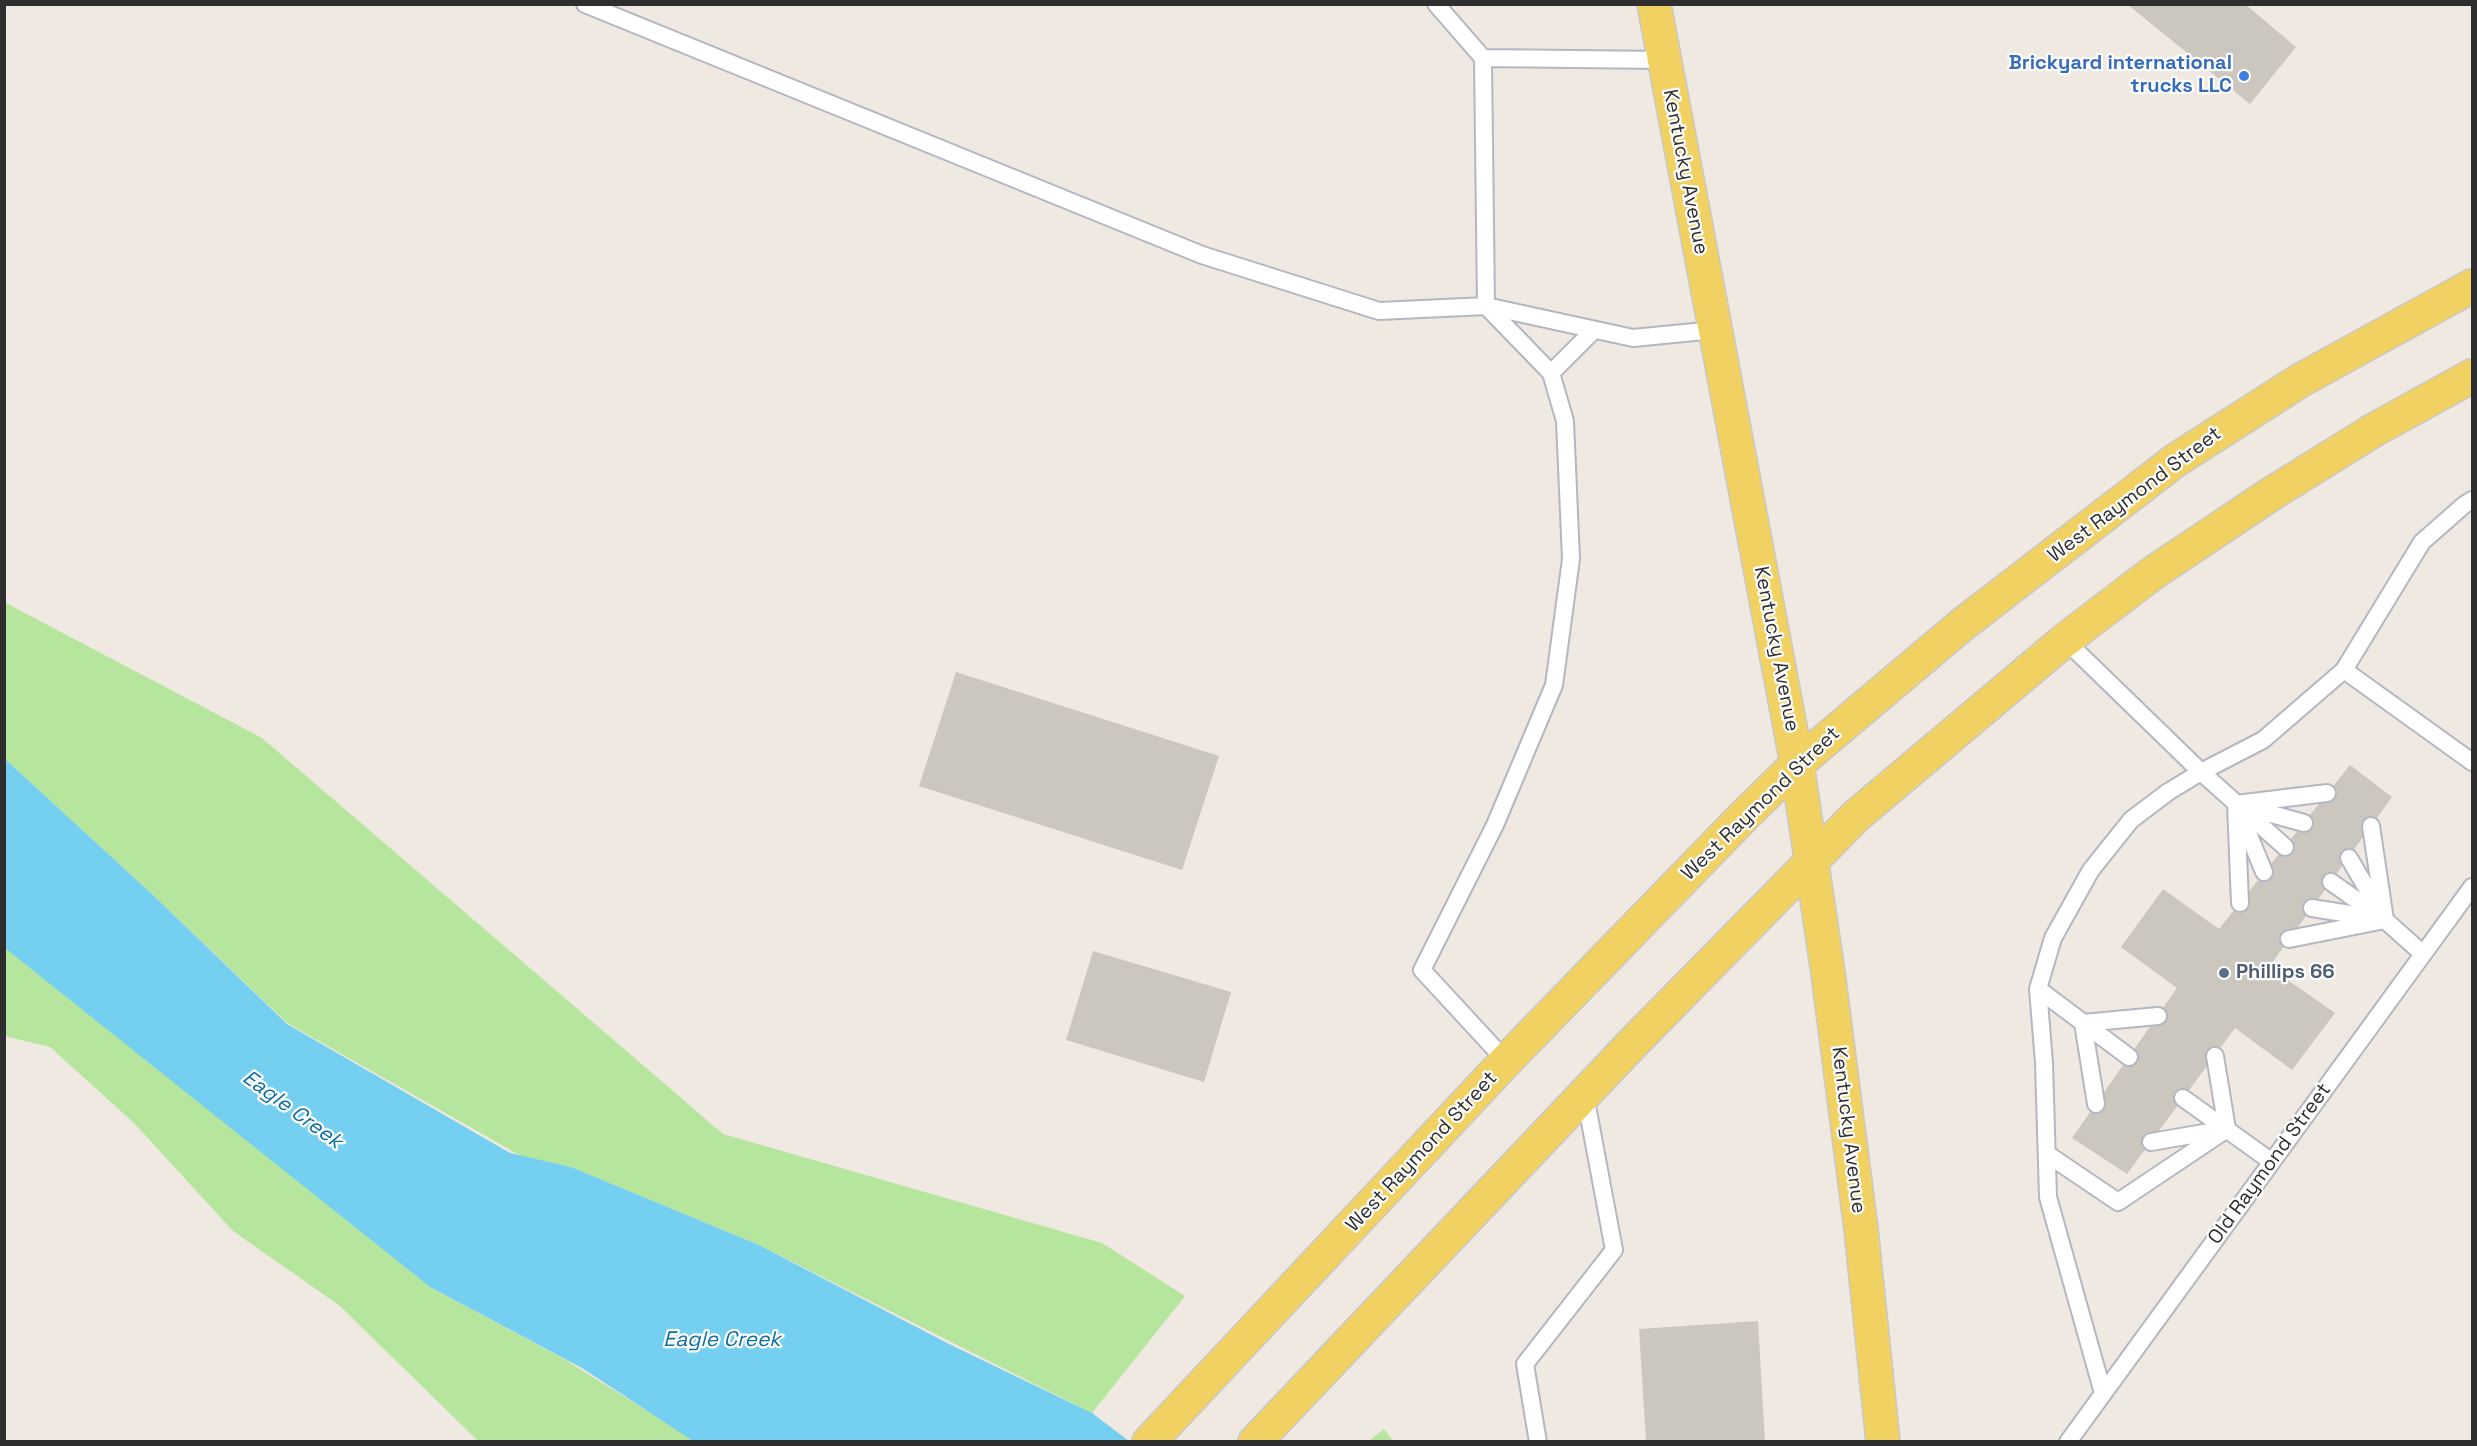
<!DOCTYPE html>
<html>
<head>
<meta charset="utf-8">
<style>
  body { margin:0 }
  #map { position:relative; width:2477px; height:1446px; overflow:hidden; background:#efe9e1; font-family:"Space Grotesk",sans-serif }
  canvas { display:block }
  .frame { position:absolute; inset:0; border:6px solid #2e2e2e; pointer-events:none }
</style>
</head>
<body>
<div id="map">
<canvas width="2477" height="1446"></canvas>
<div class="frame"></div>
</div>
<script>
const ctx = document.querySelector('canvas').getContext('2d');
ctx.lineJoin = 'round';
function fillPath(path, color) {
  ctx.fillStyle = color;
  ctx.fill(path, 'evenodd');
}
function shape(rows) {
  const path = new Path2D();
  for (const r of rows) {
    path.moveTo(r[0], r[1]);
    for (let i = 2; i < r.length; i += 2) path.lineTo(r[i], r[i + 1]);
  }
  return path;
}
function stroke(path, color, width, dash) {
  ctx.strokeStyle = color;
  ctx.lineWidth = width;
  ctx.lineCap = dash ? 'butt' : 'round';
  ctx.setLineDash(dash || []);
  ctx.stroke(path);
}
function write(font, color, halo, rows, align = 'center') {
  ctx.font = font + ' "Space Grotesk",sans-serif';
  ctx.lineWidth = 4.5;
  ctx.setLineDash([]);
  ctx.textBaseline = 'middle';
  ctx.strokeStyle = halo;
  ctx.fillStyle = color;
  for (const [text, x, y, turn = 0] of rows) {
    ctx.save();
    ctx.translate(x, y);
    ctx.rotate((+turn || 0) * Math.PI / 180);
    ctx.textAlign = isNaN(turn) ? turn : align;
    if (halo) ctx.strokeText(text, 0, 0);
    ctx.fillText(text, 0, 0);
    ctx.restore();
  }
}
fillPath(shape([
  [4,602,262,738,723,1134,1102,1243,1185,1296,1092,1413,759,1245,571,1167,521,1156,287,1023,154,896,5,759],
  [4,945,430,1287,564,1359,695,1441,478,1441,340,1306,233,1231,134,1123,50,1047,5,1036],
  [1384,1429,1393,1441,1369,1441]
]), '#b6e59e');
fillPath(shape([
  [5,759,154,896,287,1024,510,1153,571,1167,759,1245,949,1344,1092,1413,1129,1441,693,1441,582,1368,430,1287,5,948]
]), '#75cff0');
fillPath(shape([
  [2127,4,2245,4,2296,47,2250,104],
  [956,672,1219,756,1182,870,919,786],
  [2350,765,2392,797,2269,967,2335,1013,2292,1070,2235,1028,2127,1174,2072,1138,2177,988,2121,947,2163,889,2219,929],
  [1093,951,1231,992,1204,1082,1066,1040],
  [1758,1321,1765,1442,1646,1442,1639,1329]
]), '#cbc7bf');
const lane = shape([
  [585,4,1202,255,1379,311,1486,306,1551,373],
  [1436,4,1483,58,1486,306,1633,338,1715,330],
  [1483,58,1665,60],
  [2065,640,2201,772,2263,740,2344,670,2472,762],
  [2344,670,2422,542,2464,505,2472,500],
  [2236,804,2240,903],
  [2236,804,2327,793],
  [2246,807,2304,823],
  [2241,816,2264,872],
  [2371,826,2385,920],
  [2349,858,2380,911],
  [2331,882,2385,920,2423,954],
  [2312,908,2375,918],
  [2289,939,2385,920],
  [2038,989,2129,1057],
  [2215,1056,2227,1129],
  [1506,1061,1422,970,1495,825,1554,685,1571,559,1565,421,1551,373,1594,330],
  [2183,1098,2272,1162],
  [2096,1104,2083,1023,2158,1016],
  [2151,1142,2221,1130],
  [2047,1154,2118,1202,2227,1129],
  [2103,1393,2048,1197,2044,1063,2038,989,2053,938,2091,870,2131,820,2168,792,2201,772,2285,847],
  [1538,1442,1525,1364,1614,1250,1585,1095],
  [2068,1442,2472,887]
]);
const primary = shape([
  [1654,4,1797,764,1828,973,1861,1229,1883,1442],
  [1149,1442,1506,1061,1743,817,1797,764,1963,624,2176,460,2301,380,2472,286],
  [1255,1442,1632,1044,1856,816,2065,640,2153,573,2271,494,2374,430,2472,376]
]);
stroke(lane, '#b4b7c1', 20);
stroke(primary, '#c9c9c9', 36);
stroke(lane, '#fff', 16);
stroke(primary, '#f2d163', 33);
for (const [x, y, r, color] of [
  [2244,76,6,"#3f7fe0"],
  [2224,973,6,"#5c6f8a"]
]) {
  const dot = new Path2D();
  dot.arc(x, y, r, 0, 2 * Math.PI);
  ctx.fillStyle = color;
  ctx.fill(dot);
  stroke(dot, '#fff', 2);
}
write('bold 20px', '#366cbe', '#fff', [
  ["Brickyard international",2232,64],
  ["trucks LLC",2232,87]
], 'right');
write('20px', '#2e2e2e', '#fff', [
  ["Kentucky Avenue",1685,172,79],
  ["West Raymond Street",2135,495,-37],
  ["Kentucky Avenue",1776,649,79],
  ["West Raymond Street",1761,804,-44],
  ["Kentucky Avenue",1848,1130,83],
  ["West Raymond Street",1422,1152,-47],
  ["Old Raymond Street",2270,1164,-54]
]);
write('bold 20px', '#4e5e75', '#fff', [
  ["Phillips 66",2236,973]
], 'left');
write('italic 21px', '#0d6fa3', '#fff', [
  ["Eagle Creek",292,1110,36],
  ["Eagle Creek",722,1340]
]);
</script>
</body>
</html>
